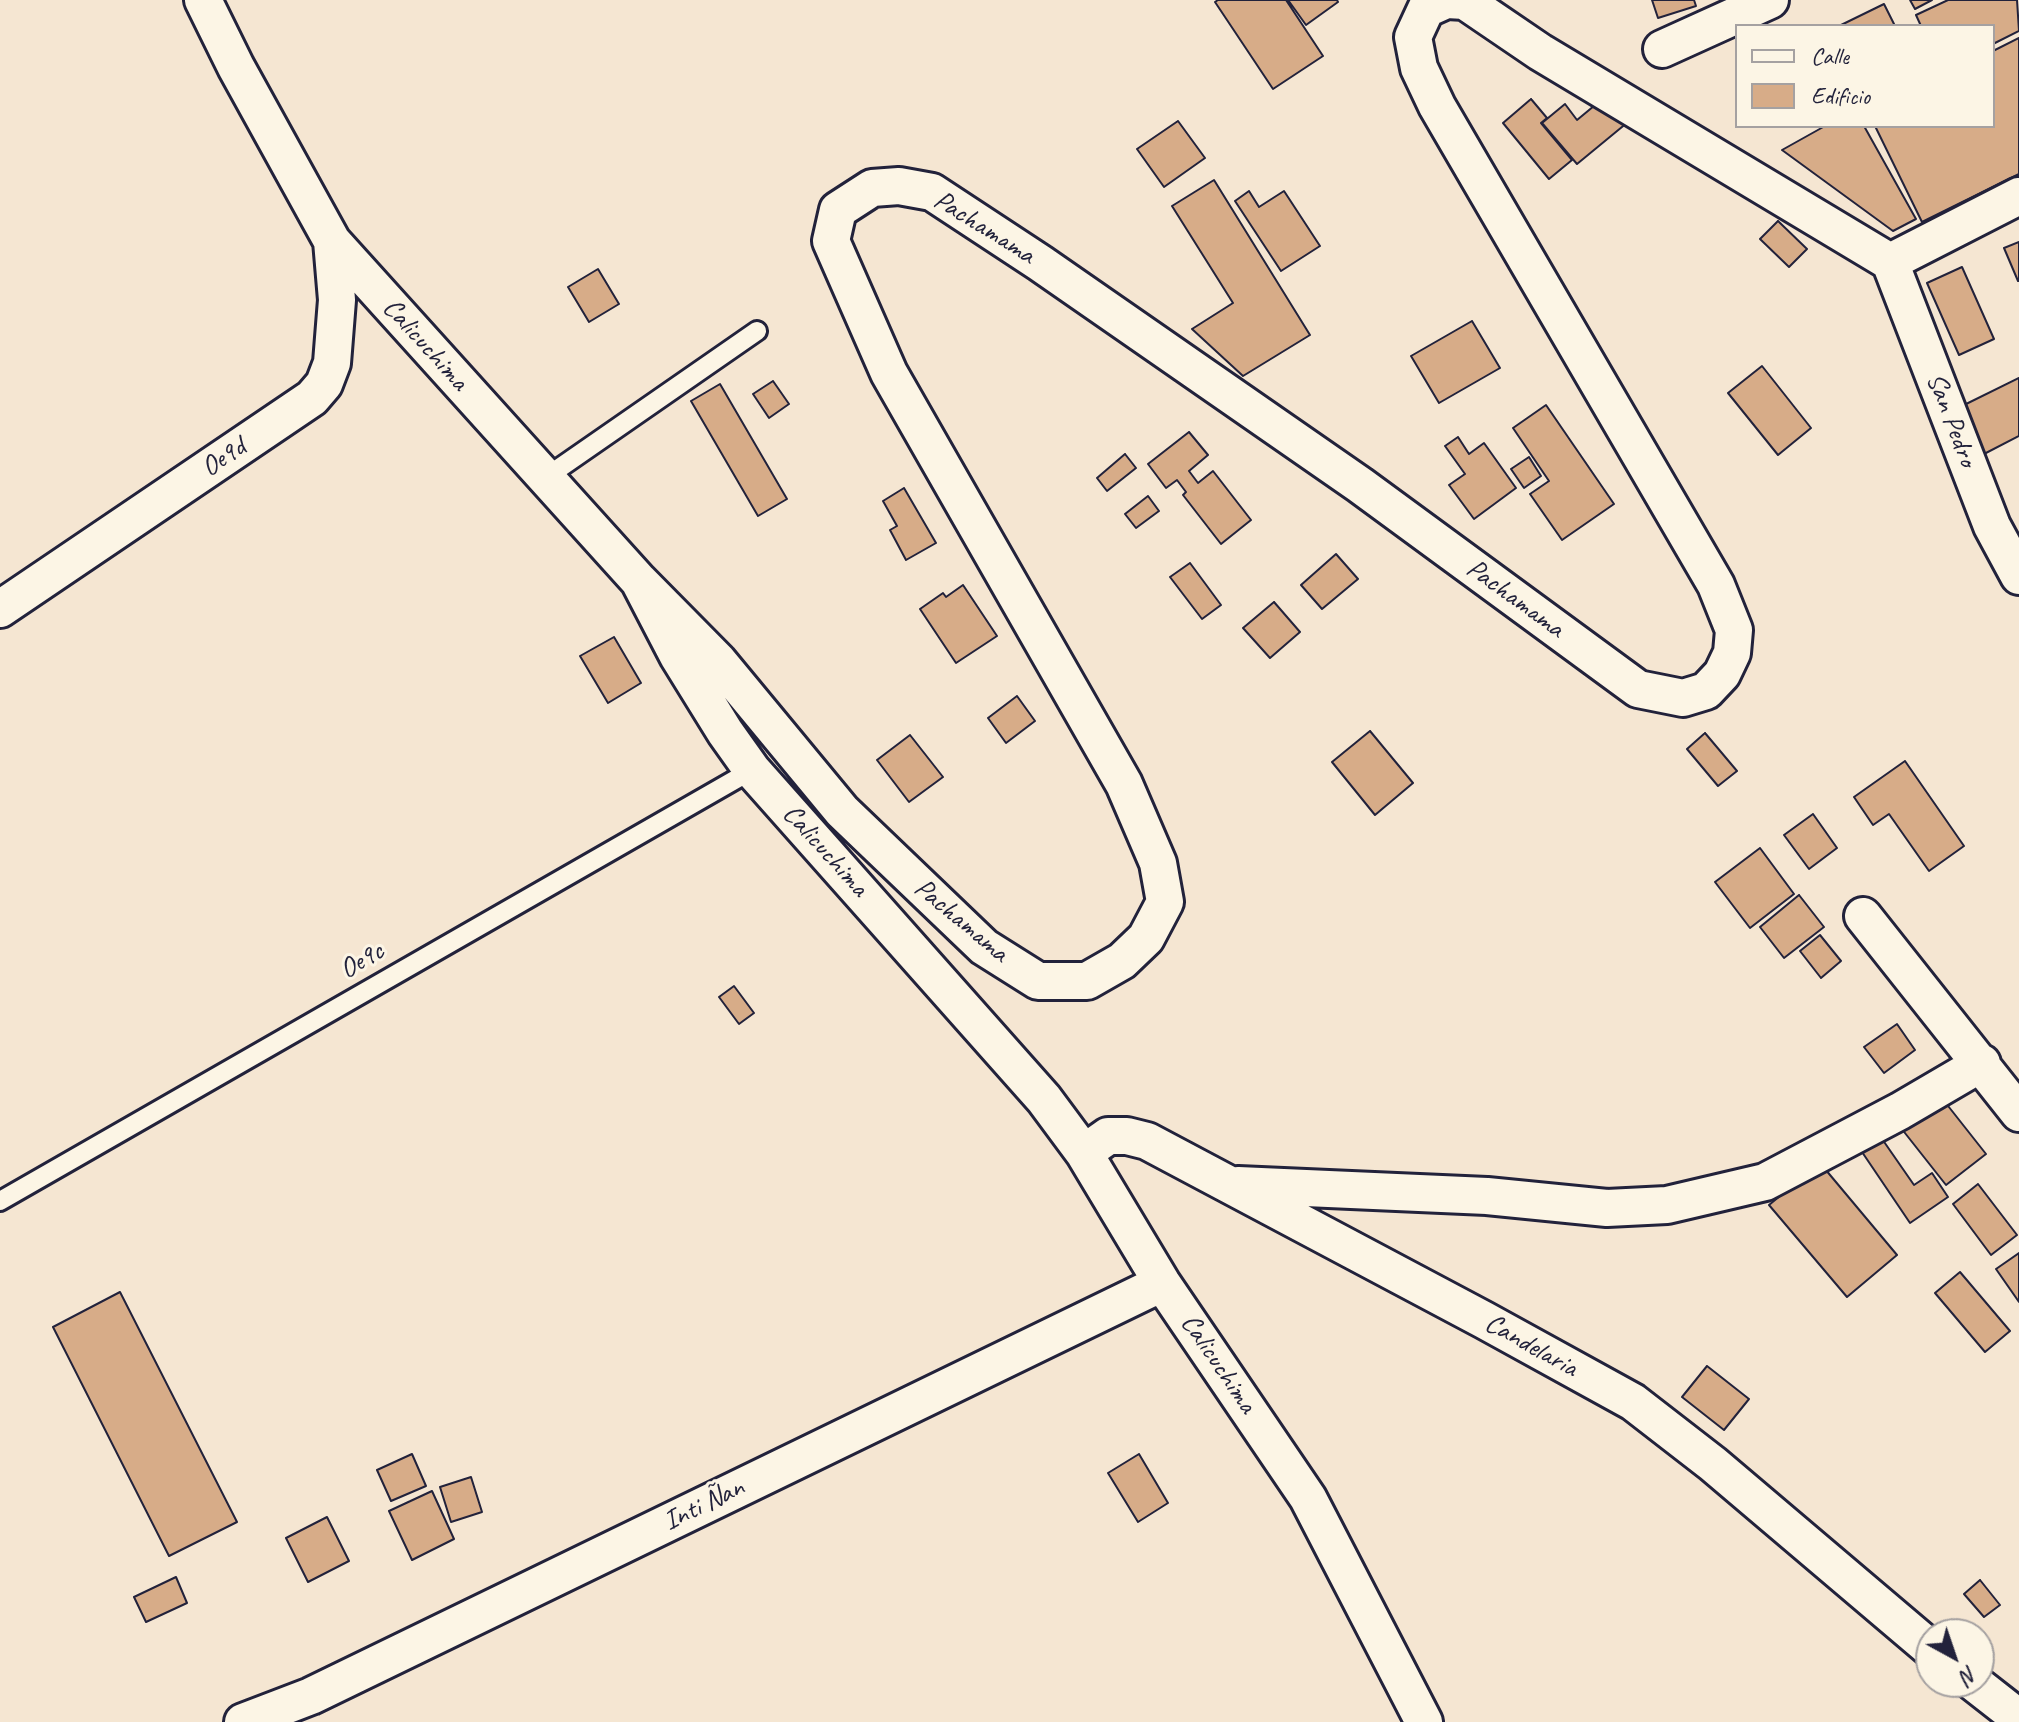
<!DOCTYPE html>
<html>
<head>
<meta charset="utf-8">
<style>
  body { margin:0 }
  #map { position:relative; width:2019px; height:1722px; overflow:hidden; background:#f5e6d2; font-family:Caveat,sans-serif }
  canvas { display:block }
  .legend { position:absolute; left:1735px; top:24px; width:260px; height:104px; box-sizing:border-box; background:#fcf5e5; border:2px solid #a5a1a1; margin:0; padding:10px 14px; list-style:none; font-size:24px; color:#22223b }
  .legend li { display:flex; align-items:center; gap:16px; height:40px }
  .legend b { width:40px; border:2px solid #a5a1a1 }
  .north { position:absolute; left:1915px; top:1618px; width:80px; height:80px; box-sizing:border-box; background:#fcf5e5; border:2px solid #a5a1a1; border-radius:50%; rotate:140deg; font-size:22px; font-weight:700; line-height:32px; text-align:center; color:#22223b }
  .north::after { content:''; display:block; margin:auto; width:28px; height:36px; background:#22223b; clip-path:polygon(50% 0,100% 100%,50% 72%,0 100%) }
</style>
</head>
<body>
<div id="map">
<canvas width="2019" height="1722"></canvas>
<ul class="legend">
<li><b style="height:10px;background:#fcf5e5"></b>Calle</li>
<li><b style="height:22px;background:#d7ac88"></b>Edificio</li>
</ul>
<div class="north">N</div>
</div>
<script>
const ctx = document.querySelector('canvas').getContext('2d');
ctx.lineJoin = 'round';
function fillPath(path, color) {
  ctx.fillStyle = color;
  ctx.fill(path, 'evenodd');
}
function shape(rows) {
  const path = new Path2D();
  for (const r of rows) {
    path.moveTo(r[0], r[1]);
    for (let i = 2; i < r.length; i += 2) path.lineTo(r[i], r[i + 1]);
  }
  return path;
}
function stroke(path, color, width, dash) {
  ctx.strokeStyle = color;
  ctx.lineWidth = width;
  ctx.lineCap = dash ? 'butt' : 'round';
  ctx.setLineDash(dash || []);
  ctx.stroke(path);
}
function write(font, color, halo, rows, align = 'center') {
  ctx.font = font + ' Caveat,sans-serif';
  ctx.lineWidth = 6;
  ctx.setLineDash([]);
  ctx.textBaseline = 'middle';
  ctx.strokeStyle = halo;
  ctx.fillStyle = color;
  for (const [text, x, y, turn = 0] of rows) {
    ctx.save();
    ctx.translate(x, y);
    ctx.rotate((+turn || 0) * Math.PI / 180);
    ctx.textAlign = isNaN(turn) ? turn : align;
    if (halo) ctx.strokeText(text, 0, 0);
    ctx.fillText(text, 0, 0);
    ctx.restore();
  }
}
const building = shape([
  [1218,0,1286,0,1323,56,1273,89,1215,2,1218,0],
  [1288,0,1337,0,1338,2,1306,25,1288,0],
  [1652,0,1694,0,1696,6,1658,18,1652,0],
  [1910,0,1932,0,1915,9,1910,0],
  [1948,0,2017,0,2019,31,1993,44,1993,26,1921,26,1916,15,1948,0],
  [1884,4,1895,26,1839,26,1884,4],
  [2019,38,2019,174,1922,222,1875,126,1993,126,1993,51,2019,38],
  [1606,96,1628,122,1577,164,1542,123,1565,104,1577,120,1606,96],
  [1531,99,1547,118,1541,123,1572,160,1549,179,1503,123,1531,99],
  [1178,121,1205,158,1164,187,1137,149,1178,121],
  [1825,126,1864,126,1916,219,1893,231,1782,150,1825,126],
  [1214,180,1310,335,1243,376,1192,329,1233,303,1172,206,1214,180],
  [1249,191,1259,207,1284,191,1320,246,1281,271,1235,201,1249,191],
  [1778,221,1807,249,1789,267,1760,239,1778,221],
  [2019,242,2019,281,2018,281,2004,248,2019,242],
  [1962,267,1994,339,1959,355,1927,283,1962,267],
  [598,269,619,304,589,322,568,287,598,269],
  [1472,321,1500,368,1439,403,1411,356,1472,321],
  [1762,366,1811,428,1778,455,1728,393,1762,366],
  [2019,378,2019,436,1984,454,1960,407,2019,378],
  [773,381,789,404,769,418,753,394,773,381],
  [720,384,787,499,758,516,691,401,720,384],
  [1546,405,1614,504,1562,540,1530,494,1549,481,1513,428,1546,405],
  [1189,432,1208,455,1189,471,1198,483,1213,471,1251,520,1221,544,1183,495,1186,492,1177,480,1166,488,1148,464,1189,432],
  [1458,437,1469,454,1484,443,1516,488,1474,519,1449,485,1465,474,1445,446,1458,437],
  [1125,454,1136,468,1107,491,1097,478,1125,454],
  [1529,457,1541,476,1524,488,1511,469,1529,457],
  [904,488,936,543,906,560,890,530,897,526,883,501,904,488],
  [1148,496,1159,511,1136,528,1125,514,1148,496],
  [1336,554,1358,579,1322,609,1301,585,1336,554],
  [1190,563,1221,605,1202,619,1170,577,1190,563],
  [963,585,997,636,956,663,920,609,943,593,946,597,963,585],
  [1274,602,1300,632,1270,658,1243,628,1274,602],
  [614,637,641,683,608,703,580,656,614,637],
  [1017,696,1035,721,1006,743,988,718,1017,696],
  [1370,731,1413,783,1375,815,1332,762,1370,731],
  [1705,733,1737,771,1718,786,1687,749,1705,733],
  [910,735,943,777,909,802,877,760,910,735],
  [1905,761,1964,846,1929,871,1889,814,1873,825,1854,797,1905,761],
  [1813,814,1837,848,1809,869,1784,835,1813,814],
  [1760,848,1794,894,1750,928,1715,882,1760,848],
  [1799,895,1824,927,1784,958,1760,927,1799,895],
  [1820,935,1841,961,1821,978,1800,951,1820,935],
  [734,986,754,1013,739,1024,719,997,734,986],
  [1897,1024,1915,1050,1884,1073,1864,1047,1897,1024],
  [1941,1097,1986,1154,1946,1185,1901,1128,1941,1097],
  [1880,1136,1914,1185,1932,1173,1948,1197,1910,1223,1860,1149,1880,1136],
  [1820,1163,1897,1255,1847,1297,1769,1205,1820,1163],
  [1978,1184,2017,1235,1991,1255,1953,1204,1978,1184],
  [2019,1253,2019,1302,1996,1269,2019,1253],
  [1960,1272,2010,1331,1985,1352,1935,1293,1960,1272],
  [120,1292,237,1522,169,1556,53,1327,120,1292],
  [1707,1366,1749,1399,1724,1430,1682,1397,1707,1366],
  [412,1454,426,1486,391,1501,377,1470,412,1454],
  [1139,1454,1168,1503,1138,1522,1108,1473,1139,1454],
  [471,1477,482,1512,451,1522,440,1487,471,1477],
  [432,1491,454,1539,412,1560,389,1511,432,1491],
  [327,1517,349,1561,308,1582,286,1538,327,1517],
  [176,1577,187,1603,146,1622,134,1597,176,1577],
  [1980,1580,2000,1605,1984,1617,1964,1594,1980,1580]
]);
fillPath(building, '#d7ac88');
stroke(building, '#22223b', 2);
const lane = shape([
  [545,478,757,331],
  [0,1201,752,770]
]);
const street = shape([
  [203,0,236,67,332,241,639,581,678,656,725,732,752,770,1044,1099,1084,1153,1162,1283,1308,1498,1424,1722],
  [1447,0,1465,1,1540,52,1890,262],
  [1662,49,1770,0],
  [1890,262,1992,526,2019,576],
  [1890,262,2019,196],
  [639,581,718,661,842,811,984,947,1038,981,1087,981,1122,961,1146,938,1165,902,1158,863,1124,784,889,373,831,241,838,210,872,188,899,186,932,192,1040,263,1360,485,1638,689,1683,698,1706,691,1722,674,1732,653,1734,630,1716,585,1437,106,1419,68,1413,37,1426,9,1446,0],
  [0,609,312,398,324,384,332,363,337,300,332,241],
  [1863,916,2019,1113],
  [1084,1153,1108,1136,1127,1136,1147,1141,1484,1320,1633,1402,1713,1464,1931,1649],
  [1238,1185,1487,1196,1607,1208,1667,1205,1765,1182,1900,1111,1982,1063],
  [1973,1682,2019,1718],
  [243,1722,311,1696,1162,1283]
]);
stroke(lane, '#22223b', 24);
stroke(street, '#22223b', 42);
stroke(lane, '#fcf5e5', 18);
stroke(street, '#fcf5e5', 36);
write('28px', '#22223b', '#fcf5e5', [
  ["Pachamama",984,228,32],
  ["Calicuchima",425,345,48],
  ["San Pedro",1951,420,69],
  ["Oe9d",224,458,-34],
  ["Pachamama",1515,599,36],
  ["Calicuchima",825,851,48],
  ["Pachamama",961,921,40],
  ["Oe9c",362,961,-30],
  ["Candelaria",1531,1346,29],
  ["Calicuchima",1218,1364,56],
  ["Inti Ñan",704,1505,-26]
]);
</script>
</body>
</html>
